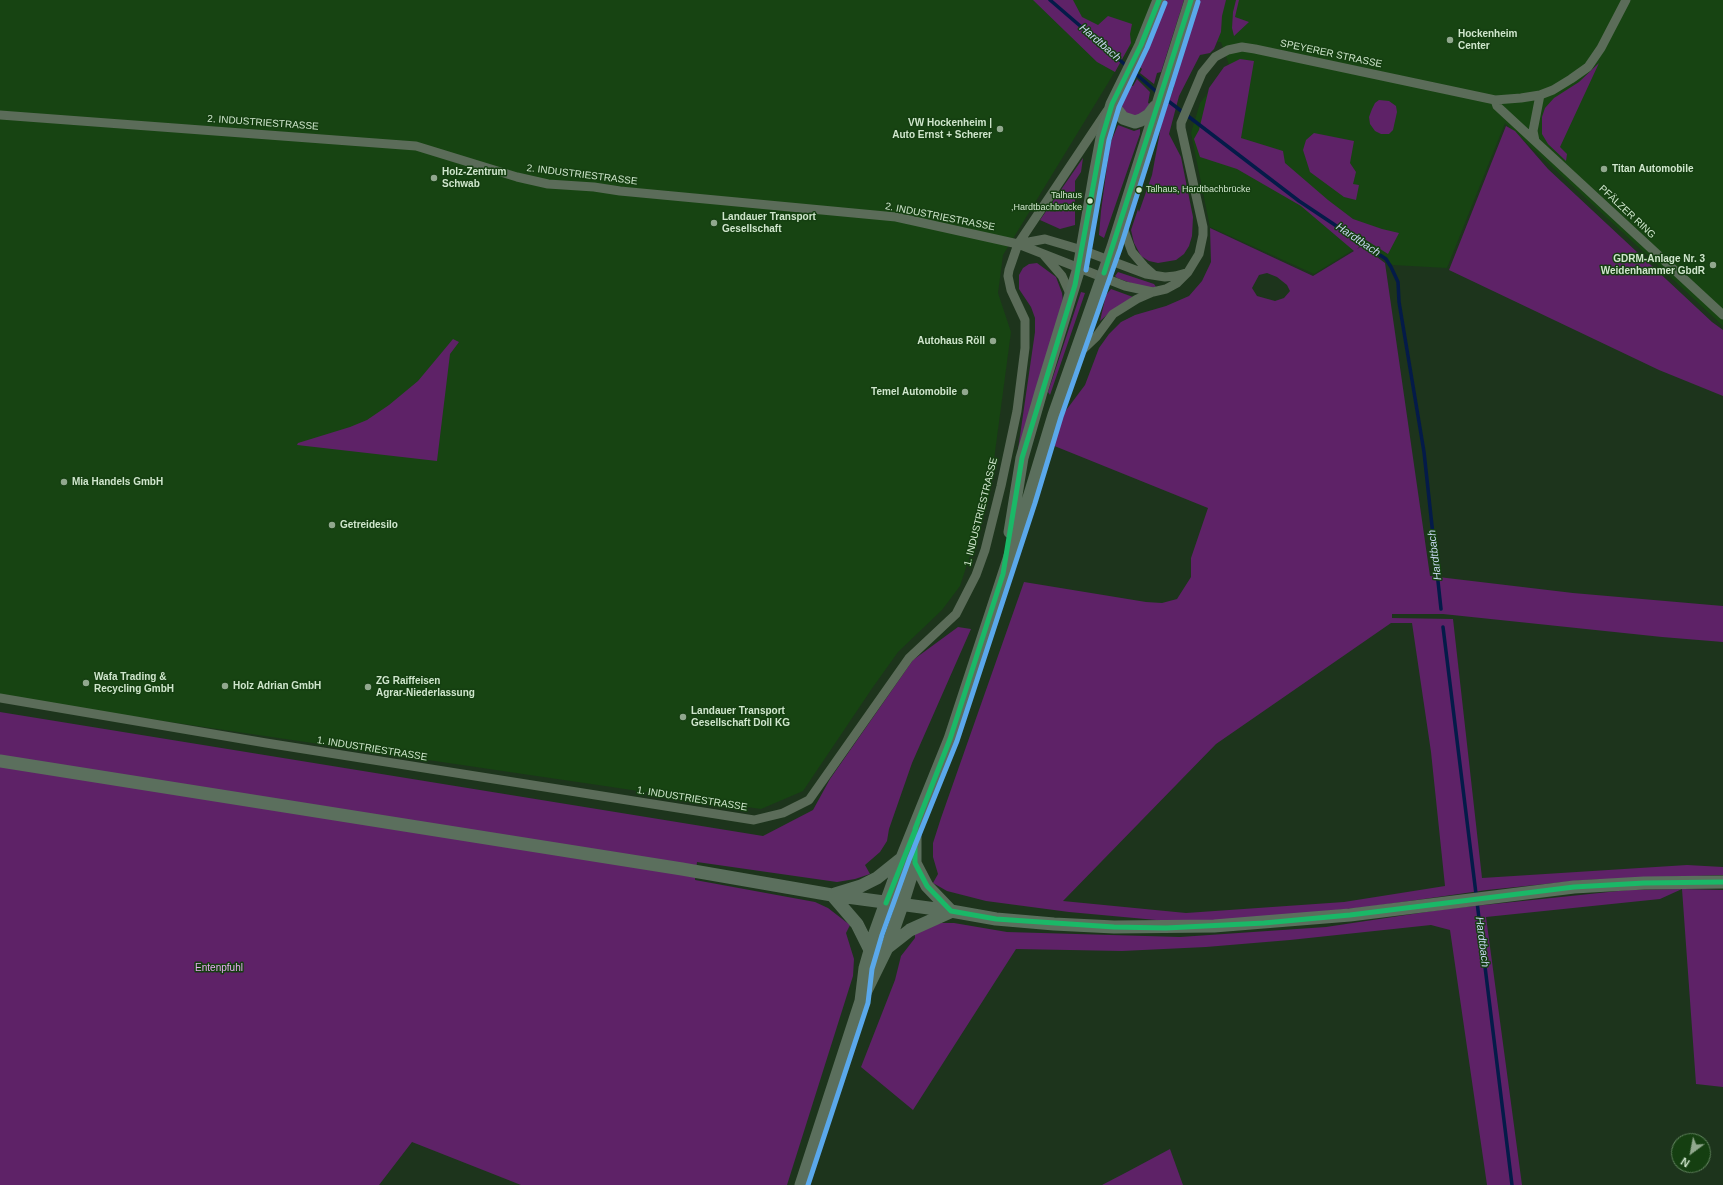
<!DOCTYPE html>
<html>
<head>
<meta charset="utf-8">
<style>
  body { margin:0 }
  #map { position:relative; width:1723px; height:1185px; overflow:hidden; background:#1d341c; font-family:Arial,sans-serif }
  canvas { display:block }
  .north { position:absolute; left:1671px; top:1133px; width:40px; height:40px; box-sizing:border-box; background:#153f11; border:1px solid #5f825c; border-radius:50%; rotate:212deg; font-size:11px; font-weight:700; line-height:16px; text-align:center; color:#cfe6cc }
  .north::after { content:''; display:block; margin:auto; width:14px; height:18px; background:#91a88e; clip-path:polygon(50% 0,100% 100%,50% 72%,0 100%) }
</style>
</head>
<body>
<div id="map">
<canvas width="1723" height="1185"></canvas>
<div class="north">N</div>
</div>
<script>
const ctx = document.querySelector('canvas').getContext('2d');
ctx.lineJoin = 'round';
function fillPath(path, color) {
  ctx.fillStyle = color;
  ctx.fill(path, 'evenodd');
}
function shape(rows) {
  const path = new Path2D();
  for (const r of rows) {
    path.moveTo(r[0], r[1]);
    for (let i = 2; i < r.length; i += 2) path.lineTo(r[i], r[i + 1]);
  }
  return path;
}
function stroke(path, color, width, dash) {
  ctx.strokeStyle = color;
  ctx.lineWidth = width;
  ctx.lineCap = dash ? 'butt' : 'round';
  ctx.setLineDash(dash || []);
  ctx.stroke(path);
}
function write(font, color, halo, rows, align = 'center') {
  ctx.font = font + ' Arial,sans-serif';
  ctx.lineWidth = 3;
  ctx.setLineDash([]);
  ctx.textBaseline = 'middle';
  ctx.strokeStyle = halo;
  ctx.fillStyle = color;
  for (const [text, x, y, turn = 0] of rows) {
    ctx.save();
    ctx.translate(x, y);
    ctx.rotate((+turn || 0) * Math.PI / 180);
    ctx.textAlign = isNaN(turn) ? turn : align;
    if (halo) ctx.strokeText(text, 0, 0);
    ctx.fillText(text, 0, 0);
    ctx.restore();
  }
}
fillPath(shape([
  [0,0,1723,0,1723,326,1505,123,1447,268,1393,265,1361,245,1314,274,1210,227,1191,133,1200,103,1229,65,1221,42,1130,47,1003,255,998,293,1011,332,989,497,960,586,942,610,898,652,873,687,803,791,761,809,0,697]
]), '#174412');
fillPath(shape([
  [1033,0,1073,0,1082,17,1098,25,1108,16,1132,24,1130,34,1131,43,1115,72,1097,62],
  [1165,0,1184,0,1161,72,1157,73,1154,84,1140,73,1142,69,1139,66,1158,25],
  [1199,0,1226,0,1222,16,1221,32,1214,49,1210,53,1200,55,1179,96,1169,134,1181,157,1193,217,1192,236,1189,246,1184,254,1176,260,1158,263,1149,261,1141,256,1134,243,1131,230,1138,209,1139,212,1152,175,1162,121,1174,87,1173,85,1179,64],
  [1236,0,1239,0,1235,17,1249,22,1234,36,1232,28,1233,12],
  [1240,59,1254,61,1241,138,1283,151,1285,163,1328,200,1353,219,1382,229,1399,233,1388,254,1366,240,1357,249,1362,246,1385,263,1430,576,1573,593,1723,606,1723,642,1662,637,1443,614,1392,614,1392,618,1453,619,1482,878,1687,865,1723,867,1723,875,1584,880,1487,890,1367,907,1235,920,1167,921,1069,912,986,901,947,891,933,883,938,874,933,857,933,843,941,818,1024,582,1146,602,1162,603,1177,599,1191,577,1191,558,1208,508,1047,443,1055,425,1085,385,1099,348,1109,334,1121,322,1135,315,1166,306,1189,296,1202,281,1211,262,1210,228,1313,276,1354,251,1301,206,1237,169,1200,157,1194,139,1199,130,1209,88,1224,67],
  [1267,273,1277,277,1287,285,1290,291,1284,298,1275,301,1257,296,1252,288,1259,275],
  [1391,623,1412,623,1431,752,1445,886,1344,902,1186,913,1063,901,1216,744],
  [1599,63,1560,147,1567,154,1566,161,1548,144,1542,134,1542,117,1545,108,1554,98,1579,82],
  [1137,79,1150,92,1148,103,1150,104,1147,109,1136,118,1123,111,1122,106,1129,85,1133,86],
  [1379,100,1389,101,1396,106,1397,112,1393,130,1389,134,1381,134,1375,131,1370,124,1369,117,1372,109,1375,103],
  [1118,125,1134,131,1140,129,1140,134,1104,238,1099,235,1101,211,1110,144],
  [1506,126,1515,131,1548,169,1712,322,1723,330,1723,396,1659,370,1449,270],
  [1314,133,1354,141,1350,163,1356,172,1353,184,1359,185,1356,200,1344,197,1310,172,1303,150,1306,140],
  [1083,158,1081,172,1075,181,1075,225,1060,229,1040,220],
  [1037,263,1056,277,1062,293,1063,302,1012,491,1035,332,1035,318,1031,307,1019,289,1019,275,1023,268,1029,264],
  [1118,272,1154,284,1156,287,1149,288,1142,287,1117,278,1115,276],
  [1111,289,1133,297,1108,314,1100,321,1106,295],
  [1081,292,1085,293,1050,395,1048,392],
  [453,339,459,342,450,354,437,461,297,445,298,443,350,427,367,420,389,405,418,381],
  [958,627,971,629,912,763,889,829,887,841,880,852,865,865,870,874,855,879,837,882,697,862,695,880,815,902,828,908,850,925,846,933,854,959,853,976,787,1185,521,1185,412,1142,379,1185,0,1185,0,712,763,836,813,810,830,779,913,660],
  [1682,889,1723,890,1723,1087,1696,1084,1682,889,1660,899,1486,917,1522,1185,1487,1185,1450,930,1431,925,1290,940,1206,947,1122,951,1016,949,913,1110,861,1067,895,980,901,956,915,938,915,932,925,927,941,923,954,923,1007,932,1180,937,1326,927,1446,909,1628,890],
  [1170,1149,1183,1185,1102,1185,1127,1172]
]), '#5e2267');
stroke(shape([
  [1050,0,1158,93],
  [1163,97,1299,201,1386,259,1391,267,1398,282,1399,302,1424,452,1441,609],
  [1443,627,1512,1185]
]), '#041b49', 3.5);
stroke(shape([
  [1495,100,1497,106,1723,315],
  [0,115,416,146,517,177,548,184,594,187,620,191,896,217,1018,244,1125,286,1153,292],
  [1535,141,1533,131,1540,95],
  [1121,222,1132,252,1144,266,1154,275],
  [1018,244,1045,239,1082,250,1146,274,1165,277,1175,276,1186,273],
  [1043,254,1062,276,1071,296],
  [1076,356,1096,337,1113,314,1137,299,1153,292,1166,289,1177,283,1188,272,1199,254,1203,235,1203,227,1181,128,1181,123,1202,73,1215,57,1228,50,1242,47,1255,49,1495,100,1521,98,1540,95,1553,90,1571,79,1588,67,1601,48,1626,0],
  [0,698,266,743,754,820,783,813,809,800,909,658,956,614,976,575,985,550,1001,486,1017,411,1025,348,1025,320,1011,290,1008,276,1009,270,1018,244,1107,111]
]), '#5b6c59', 9);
stroke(shape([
  [1112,104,1123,118,1135,122,1141,120,1149,115,1155,107],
  [1010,532,1022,458,1041,392,1079,268,1095,175,1102,138,1112,104,1141,45,1159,0],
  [0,761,682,869,832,895,951,911,996,919,1054,924,1114,927,1214,926,1350,915,1574,887,1644,883,1723,882],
  [915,863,927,886,951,911],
  [835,894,861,886,877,878,902,858],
  [832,895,857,924,870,950],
  [887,948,910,930,950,912],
  [861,1001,865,968,875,933,902,858,950,739,1028,501,1054,415,1113,247,1191,0],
  [801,1185,861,1001,887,948,902,905,915,863,915,835]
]), '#5b6f5d', 13);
stroke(shape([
  [1159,0,1141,45,1112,104,1102,138,1075,285,1022,458,1003,574,950,739,915,829,915,863,927,886,951,911,996,919,1114,927,1166,928,1264,923,1350,915,1574,887,1644,883,1723,882],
  [1104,273,1191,0],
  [886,903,916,828]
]), '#1ab867', 5);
stroke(shape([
  [1086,270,1109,140,1119,107,1147,48,1165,3],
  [808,1185,868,1003,872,969,882,935,909,860,957,741,1035,503,1061,417,1120,249,1198,2]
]), '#5aa8eb', 5);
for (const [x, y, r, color] of [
  [1450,40,4,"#91a88e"],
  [1000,129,4,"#91a88e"],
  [1604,169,4,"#91a88e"],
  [434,178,4,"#91a88e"],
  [1139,190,3.5,"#cfe6cc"],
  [1090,201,3.5,"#cfe6cc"],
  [714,223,4,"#91a88e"],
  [1713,265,4,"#91a88e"],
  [993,341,4,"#91a88e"],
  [965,392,4,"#91a88e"],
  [64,482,4,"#91a88e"],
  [332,525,4,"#91a88e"],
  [86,683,4,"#91a88e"],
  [225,686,4,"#91a88e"],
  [368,687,4,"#91a88e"],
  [683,717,4,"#91a88e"]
]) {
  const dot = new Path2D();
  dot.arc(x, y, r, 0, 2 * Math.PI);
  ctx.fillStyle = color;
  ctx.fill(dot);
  stroke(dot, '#153f11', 1.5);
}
write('9px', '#cfe6cc', '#153f11', [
  ["Talhaus, Hardtbachbrücke",1146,190],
  ["Talhaus",1082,196,"right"],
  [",Hardtbachbrücke",1082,208,"right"]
], 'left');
write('bold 10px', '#cfe6cc', '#153f11', [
  ["Hockenheim",1458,34],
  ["Center",1458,46],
  ["VW Hockenheim |",992,123,"right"],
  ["Auto Ernst + Scherer",992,135,"right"],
  ["Titan Automobile",1612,169],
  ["Holz-Zentrum",442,172],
  ["Schwab",442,184],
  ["Landauer Transport",722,217],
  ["Gesellschaft",722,229],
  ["GDRM-Anlage Nr. 3",1705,259,"right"],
  ["Weidenhammer GbdR",1705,271,"right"],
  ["Autohaus Röll",985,341,"right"],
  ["Temel Automobile",957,392,"right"],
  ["Mia Handels GmbH",72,482],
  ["Getreidesilo",340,525],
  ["Wafa Trading &",94,677],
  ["Recycling GmbH",94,689],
  ["ZG Raiffeisen",376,681],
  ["Agrar-Niederlassung",376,693],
  ["Holz Adrian GmbH",233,686],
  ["Landauer Transport",691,711],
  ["Gesellschaft Doll KG",691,723]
], 'left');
write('10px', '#cfe6cc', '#153f11', [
  ["SPEYERER STRASSE",1331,54,12],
  ["2. INDUSTRIESTRASSE",263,123,4],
  ["2. INDUSTRIESTRASSE",582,175,7],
  ["PFÄLZER RING",1627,212,43],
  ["2. INDUSTRIESTRASSE",940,217,11],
  ["1. INDUSTRIESTRASSE",981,512,-76],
  ["1. INDUSTRIESTRASSE",372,749,9],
  ["1. INDUSTRIESTRASSE",692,799,9]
]);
write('10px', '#e9abf3', '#153f11', [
  ["Entenpfuhl",219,968]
]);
write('italic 11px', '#c4d3ed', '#153f11', [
  ["Hardtbach",1100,43,41],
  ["Hardtbach",1358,240,34],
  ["Hardtbach",1435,555,-97],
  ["Hardtbach",1482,942,83]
]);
</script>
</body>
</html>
